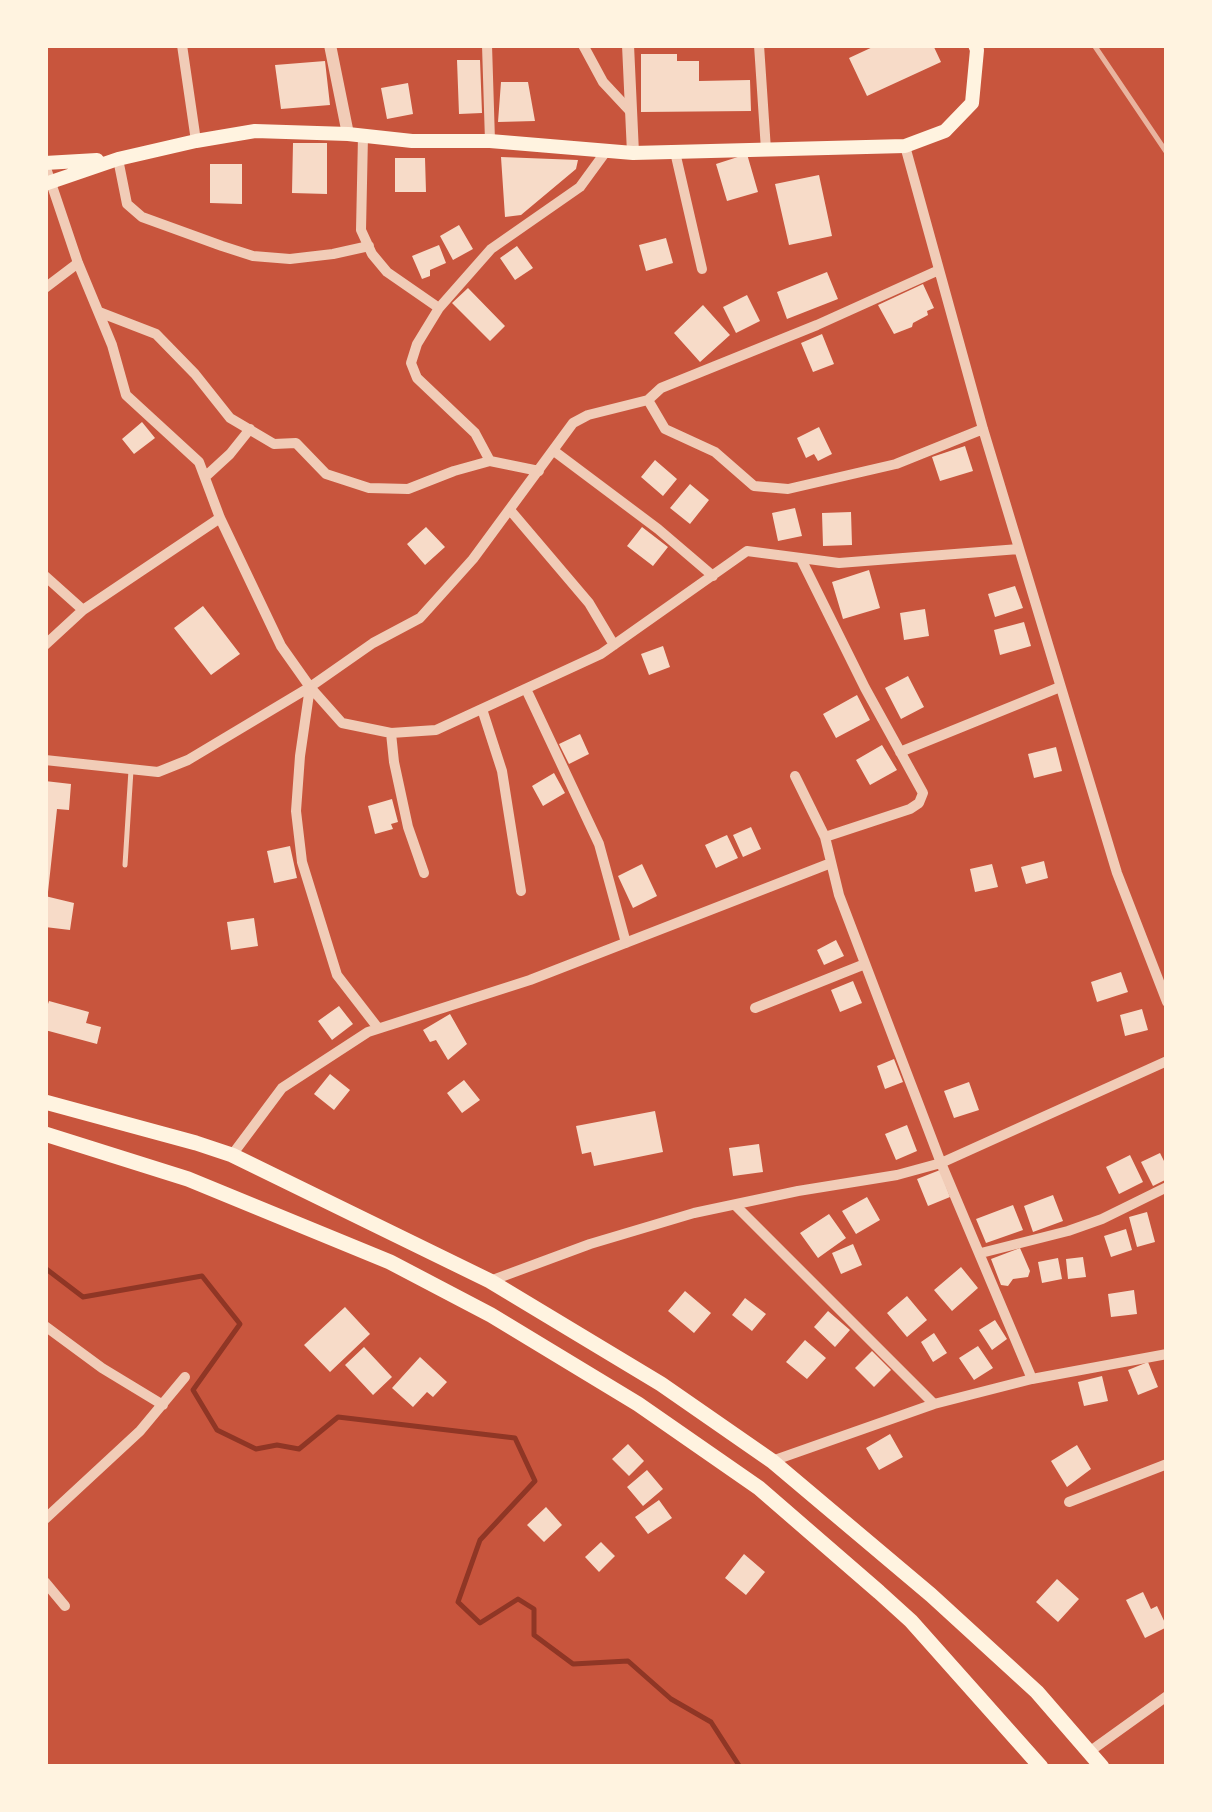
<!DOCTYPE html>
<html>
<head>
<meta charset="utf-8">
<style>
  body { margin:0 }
  #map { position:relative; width:1212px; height:1812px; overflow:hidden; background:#c8553d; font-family:Poppins,sans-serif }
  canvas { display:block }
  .frame { position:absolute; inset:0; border:48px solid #fff3e0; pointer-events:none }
</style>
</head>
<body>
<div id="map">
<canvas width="1212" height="1812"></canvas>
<div class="frame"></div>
</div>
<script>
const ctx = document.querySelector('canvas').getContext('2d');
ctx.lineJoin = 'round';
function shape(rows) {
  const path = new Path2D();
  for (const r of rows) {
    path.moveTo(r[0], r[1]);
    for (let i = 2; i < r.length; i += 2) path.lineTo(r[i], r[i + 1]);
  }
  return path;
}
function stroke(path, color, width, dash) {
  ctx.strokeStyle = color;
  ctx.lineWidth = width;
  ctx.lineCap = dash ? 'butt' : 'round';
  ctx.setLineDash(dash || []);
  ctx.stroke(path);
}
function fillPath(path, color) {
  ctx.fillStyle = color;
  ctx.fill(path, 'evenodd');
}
stroke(shape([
  [45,1268,83,1297,202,1276,240,1324,193,1390,217,1430,256,1449,277,1445,299,1449,338,1417,515,1438,535,1481,480,1540,458,1602,480,1623,518,1599,534,1609,534,1635,573,1664,628,1661,671,1699,711,1722,740,1767]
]), '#8f3625', 5);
fillPath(shape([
  [877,45,933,45,941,62,867,96,849,58],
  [641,54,677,54,677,61,699,61,699,81,750,80,751,111,641,112],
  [457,60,480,60,482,113,459,114],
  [325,61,330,105,281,109,275,65],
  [501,82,528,82,535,121,498,122],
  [408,83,413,114,387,119,381,88],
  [293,143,327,143,327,194,292,193],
  [747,154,758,192,727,201,716,164],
  [501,157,578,160,576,169,521,215,505,217],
  [395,158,425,158,426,192,395,192],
  [210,164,242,164,242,204,210,203],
  [819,175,832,236,789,245,775,184],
  [459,225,473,249,453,260,440,236],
  [666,238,673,263,646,271,639,245],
  [439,245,446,263,430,270,430,276,422,279,412,256],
  [517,246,533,268,515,280,500,258],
  [827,272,838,299,787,319,777,292],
  [923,284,934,308,927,311,928,315,913,323,912,327,894,334,878,305],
  [468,288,505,326,490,341,452,303],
  [747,295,760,321,736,333,723,307],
  [703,305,730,335,700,362,674,333],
  [822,334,834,364,813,372,801,343],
  [142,422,155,438,134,454,122,439],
  [819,427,832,454,818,461,814,454,806,458,797,438],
  [965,446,973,471,940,481,932,457],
  [655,460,677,479,663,496,641,477],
  [690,484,709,500,690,524,670,508],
  [795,508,802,536,778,541,772,513],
  [851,512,852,545,823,546,822,513],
  [426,527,445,547,425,565,407,544],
  [642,527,668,547,653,566,627,546],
  [869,570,880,608,843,619,832,582],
  [1015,586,1023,608,995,617,988,594],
  [203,606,240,654,211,675,174,628],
  [925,609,929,636,904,640,900,613],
  [1024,622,1031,646,1000,655,994,630],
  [663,646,670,667,649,675,641,654],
  [908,676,924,707,901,719,885,688],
  [857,695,870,720,836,738,823,714],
  [580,734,589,754,569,764,559,744],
  [882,745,897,770,870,785,856,760],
  [1056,747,1062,771,1034,778,1028,754],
  [554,773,565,793,543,806,532,786],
  [45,781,71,784,69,810,57,809,48,892,45,892],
  [392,799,398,822,391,824,393,829,375,834,368,806],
  [751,827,761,849,743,857,733,835],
  [727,835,738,858,716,868,705,845],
  [290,846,297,878,274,883,267,851],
  [1044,861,1048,878,1026,884,1021,867],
  [642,864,657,896,633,908,618,876],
  [992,864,998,887,975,892,970,869],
  [45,896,74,903,70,930,45,927],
  [254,918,258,946,231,950,227,922],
  [836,940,844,956,824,965,817,950],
  [1121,972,1128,992,1097,1002,1091,982],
  [853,981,862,1003,840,1012,831,990],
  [49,1001,89,1012,86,1023,101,1027,97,1044,45,1030,45,1006,47,1007],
  [339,1006,353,1024,332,1040,318,1021],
  [1142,1009,1148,1030,1125,1036,1120,1015],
  [450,1014,467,1044,448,1060,436,1040,430,1042,423,1030],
  [894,1059,903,1082,885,1089,877,1066],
  [330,1074,350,1090,334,1110,314,1094],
  [464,1080,480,1100,462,1113,447,1093],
  [969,1082,979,1110,954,1118,944,1091],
  [655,1111,663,1152,594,1166,591,1152,582,1154,576,1126],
  [907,1125,917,1151,896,1160,885,1134],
  [759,1144,763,1172,733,1176,729,1148],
  [1160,1153,1167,1167,1167,1179,1153,1186,1141,1162],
  [1130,1155,1143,1182,1119,1194,1106,1167],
  [940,1170,950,1197,928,1206,917,1179],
  [1053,1195,1063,1221,1033,1232,1024,1206],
  [867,1197,880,1220,856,1234,842,1211],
  [1013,1205,1023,1230,986,1243,976,1219],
  [1147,1212,1155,1242,1137,1247,1129,1217],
  [829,1214,846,1238,818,1258,800,1233],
  [1126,1229,1132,1250,1111,1257,1104,1236],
  [853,1244,862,1265,841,1274,832,1253],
  [1020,1248,1030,1271,1028,1277,1013,1279,1008,1286,1001,1285,991,1259],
  [1083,1257,1086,1277,1068,1279,1066,1259],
  [1058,1258,1062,1279,1042,1283,1038,1262],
  [961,1267,978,1288,952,1311,934,1290],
  [1134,1290,1137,1314,1111,1317,1108,1294],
  [685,1291,711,1313,694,1333,668,1311],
  [907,1296,927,1320,907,1337,887,1313],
  [745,1298,766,1314,752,1331,732,1315],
  [345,1307,370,1334,330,1372,304,1345],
  [828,1311,850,1330,835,1347,814,1327],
  [995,1320,1007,1339,992,1350,979,1330],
  [934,1333,947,1353,933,1362,921,1342],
  [805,1340,826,1358,807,1379,786,1362],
  [978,1346,993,1368,974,1380,959,1358],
  [364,1347,392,1377,373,1395,345,1365],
  [872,1351,891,1370,874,1387,855,1368],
  [420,1357,447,1382,433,1397,427,1392,413,1407,392,1388],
  [1148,1362,1158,1387,1138,1395,1128,1370],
  [1102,1376,1108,1401,1084,1406,1078,1382],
  [890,1434,903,1457,879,1470,866,1448],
  [628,1444,644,1461,629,1476,612,1459],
  [1077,1445,1091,1469,1067,1487,1051,1461],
  [647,1470,663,1489,643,1506,627,1487],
  [659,1500,672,1518,648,1534,635,1517],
  [546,1507,562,1525,544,1542,527,1525],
  [601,1542,615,1556,599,1572,585,1557],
  [744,1554,765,1572,746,1595,725,1578],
  [1057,1579,1079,1599,1058,1622,1036,1602],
  [1143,1592,1151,1609,1157,1606,1167,1627,1145,1638,1126,1600]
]), '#f7dbc8');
stroke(shape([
  [125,865,131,770]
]), '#f1ccb7', 5);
stroke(shape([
  [182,45,196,141],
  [487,45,490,141],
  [583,45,603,82,631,112],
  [759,45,766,150],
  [363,136,361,230,372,254,387,272,439,308],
  [905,146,983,429,1117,873,1167,1002],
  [675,152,702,269],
  [118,159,127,204,142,217,222,246,253,256,290,259,333,254,369,246],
  [45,165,78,263,112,345,126,395,199,462,220,518,281,646,310,687,342,723,391,733,436,730,601,654,747,551,839,563,1019,549],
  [45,288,78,263],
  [99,312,156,334,195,374,230,418,274,444,296,443,326,474,369,488,408,489,454,471,490,461,539,471],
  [648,400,665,429,715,452,754,486,788,489,896,464,983,429],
  [554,451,658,529,713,576],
  [490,461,475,433,417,378,411,363,417,344,439,308,491,249,580,187,607,150],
  [205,477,230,454,250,429],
  [510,510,589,603,614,645],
  [801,559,865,688,923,793,919,803,910,809,825,837],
  [45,576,83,610],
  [45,645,83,610,220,518],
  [310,687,300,756,296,811,302,862,337,975,378,1028],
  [526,689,599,844,626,943],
  [482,709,502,771,521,891],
  [391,733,394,762,408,827,424,873],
  [900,752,1060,687],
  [45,760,158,772,188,760,310,687,373,643,420,618,473,559,573,423,588,415,648,400,661,388,817,325,939,270],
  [795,776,825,837,839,895,941,1163,1032,1379],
  [755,1008,865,964],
  [232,1155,282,1088,368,1032,530,980,831,863],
  [735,1205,934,1404],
  [981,1253,1068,1231,1102,1219,1167,1187],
  [490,1281,590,1244,694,1213,798,1191,897,1175,941,1163,1167,1061],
  [45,1326,102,1368,163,1405],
  [772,1461,934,1404,1032,1379,1167,1354],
  [1069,1502,1167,1464],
  [45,1519,140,1431,185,1377],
  [45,1582,65,1606],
  [1089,1752,1167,1696]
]), '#f1ccb7', 10);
stroke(shape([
  [330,45,348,134],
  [628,45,633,153]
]), '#f1ccb7', 12);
stroke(shape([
  [45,163,97,160],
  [45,184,118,159,196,141,255,131,348,134,412,141,490,141,633,153,905,146,945,131,972,103,977,50,975,45]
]), '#fff3e0', 14);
stroke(shape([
  [45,1102,196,1143,232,1155,490,1281,661,1384,772,1461,931,1595,1037,1692,1102,1767],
  [45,1134,188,1179,390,1262,491,1315,638,1404,759,1488,879,1592,911,1621,1041,1767]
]), '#fff3e0', 15);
stroke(shape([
  [1094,45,1167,153]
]), '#e9b49f', 5);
</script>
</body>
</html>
